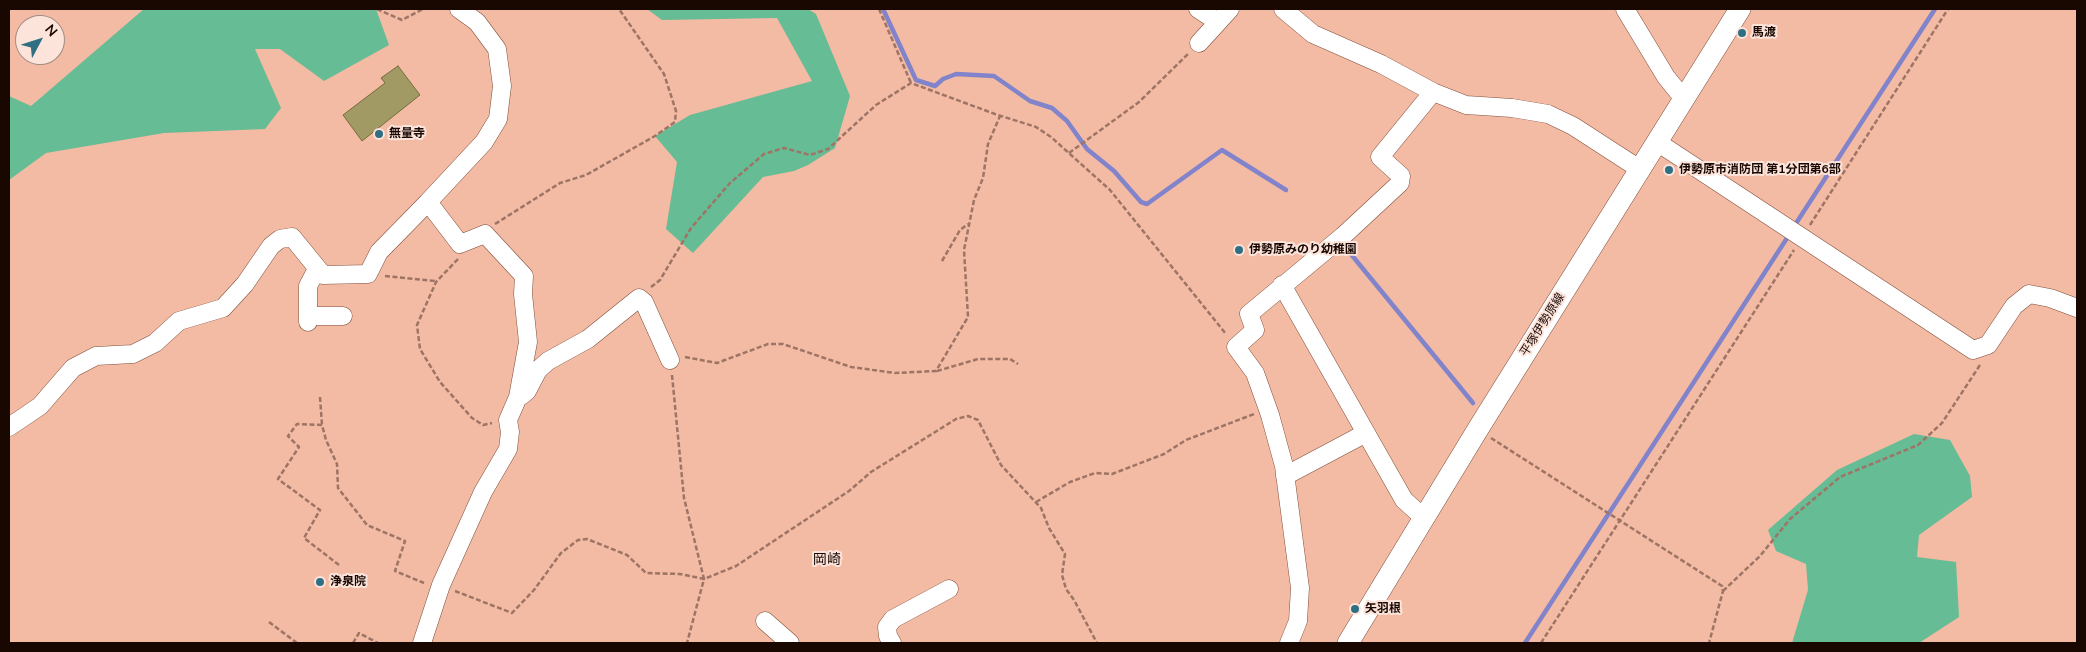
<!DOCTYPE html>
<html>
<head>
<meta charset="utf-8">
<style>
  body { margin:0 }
  #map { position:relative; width:2086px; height:652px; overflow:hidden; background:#f3baa4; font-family:"Nunito Sans",sans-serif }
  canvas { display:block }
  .frame { position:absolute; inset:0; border:10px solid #190702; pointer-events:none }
  .north { position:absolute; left:15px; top:15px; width:50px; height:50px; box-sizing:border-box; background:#fce4db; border:1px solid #a18c84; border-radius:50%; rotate:50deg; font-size:14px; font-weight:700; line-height:20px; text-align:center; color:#190702 }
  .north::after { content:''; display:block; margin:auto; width:18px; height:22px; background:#2f6f84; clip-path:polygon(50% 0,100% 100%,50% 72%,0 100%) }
</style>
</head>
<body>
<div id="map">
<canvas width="2086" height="652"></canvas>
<div class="frame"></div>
<div class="north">N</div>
</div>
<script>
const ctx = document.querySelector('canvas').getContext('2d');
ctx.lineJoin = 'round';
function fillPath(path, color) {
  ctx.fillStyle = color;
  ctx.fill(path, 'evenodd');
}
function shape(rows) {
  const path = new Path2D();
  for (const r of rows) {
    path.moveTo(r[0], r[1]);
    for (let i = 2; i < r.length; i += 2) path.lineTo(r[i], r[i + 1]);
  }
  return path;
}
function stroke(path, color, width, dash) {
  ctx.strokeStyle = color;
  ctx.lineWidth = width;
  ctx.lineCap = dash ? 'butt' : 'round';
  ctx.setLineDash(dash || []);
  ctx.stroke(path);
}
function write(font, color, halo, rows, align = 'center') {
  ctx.font = font + ' "Nunito Sans","Noto Sans JP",sans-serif';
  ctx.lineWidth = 4;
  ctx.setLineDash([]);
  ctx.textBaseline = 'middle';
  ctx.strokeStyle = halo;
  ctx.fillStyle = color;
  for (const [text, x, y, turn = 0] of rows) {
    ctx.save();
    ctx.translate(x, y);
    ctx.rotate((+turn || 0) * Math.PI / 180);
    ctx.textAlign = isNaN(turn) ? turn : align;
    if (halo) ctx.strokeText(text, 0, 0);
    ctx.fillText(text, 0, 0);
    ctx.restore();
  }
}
fillPath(shape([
  [144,9,376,9,389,45,324,81,280,49,255,49,281,108,265,129,164,133,46,153,9,180,9,96,31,106],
  [647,9,808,9,816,14,850,96,835,148,808,165,794,171,763,177,693,253,666,229,677,162,655,136,690,115,812,81,777,18,662,20],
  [1914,434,1950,440,1970,476,1972,497,1919,535,1917,557,1956,562,1959,617,1919,643,1792,643,1808,590,1806,564,1776,551,1768,530,1837,470]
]), '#66bc94');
stroke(shape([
  [883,9,916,80,935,86,943,79,956,74,994,76,1030,101,1052,108,1067,121,1087,149,1114,171,1141,202,1147,204,1222,150,1286,190],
  [1793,228,1935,9],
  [1341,242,1473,403],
  [1525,643,1789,235]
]), '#8183cb', 4.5);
const building = shape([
  [398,66,420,95,362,141,343,115,385,83,381,78,398,66]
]);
fillPath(building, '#a19a65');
stroke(building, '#736d38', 1);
const minor = shape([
  [1198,9,1218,22],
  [1283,9,1313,34,1381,64,1433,92,1466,105,1512,108,1548,114,1573,126,1641,170],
  [1625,9,1666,77,1684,99],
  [1199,43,1230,9],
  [1657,142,1973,350,1988,345,2014,306,2029,294,2050,298,2077,308],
  [1282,285,1404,500,1424,518],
  [308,316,343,316],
  [308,322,308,286,317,269],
  [521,396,527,391,538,370,548,361,588,339,639,298,644,302,670,360],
  [9,427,40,406,73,368,96,356,133,354,155,343,179,321,223,308,245,284,271,246,280,239,292,237,323,275,368,274,379,252,428,202],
  [1285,476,1366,433],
  [765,621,790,643],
  [422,643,441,585,483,492,508,449,510,432,508,420,518,397,528,342,523,294,524,276,485,234,460,244,428,202,484,142,498,119,502,86,497,49,477,22,459,9],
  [892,643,888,636,887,627,893,619,949,589],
  [1289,643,1298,621,1300,588,1284,466,1270,415,1255,373,1236,347,1255,330,1249,314,1343,236,1400,183,1401,176,1380,157,1433,92]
]);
const major = shape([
  [1348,643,1478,429,1740,9]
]);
stroke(minor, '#804f3b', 19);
stroke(major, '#804f3b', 22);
stroke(shape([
  [377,9,402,20,423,9],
  [879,9,911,83],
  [1069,153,1139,102,1189,53],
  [495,224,560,183,586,175,655,136,675,122,676,111,664,74,619,9],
  [1810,225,1948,9],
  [458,259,436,282,417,325,420,349,440,382,472,418,483,425,492,423],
  [942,261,960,230,968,224],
  [385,276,436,281],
  [651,287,660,280,691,228,730,183,764,154,784,148,810,155,828,149,876,105,911,83,995,114,1036,127,1051,137,1110,190,1226,334],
  [685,357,717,363,768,344,783,344,851,367,895,373,936,371,968,317,964,250,974,200,983,178,988,144,1000,116],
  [937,371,978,359,1010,359,1018,364],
  [672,375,684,498,704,579,687,643],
  [320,397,322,425],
  [1491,438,1722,586,1723,591,1709,643],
  [1036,502,1070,482,1095,473,1112,474,1164,454,1186,440,1254,414],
  [339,565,304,538,320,510,278,479,299,447,288,436,297,424,322,425,326,440,337,464,338,488,367,525,405,541,395,571,424,583],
  [455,591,512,613,534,590,561,553,578,540,587,539,627,555,646,573,680,574,704,579,736,566,849,491,871,472,956,419,968,416,978,420,1001,465,1041,508,1049,528,1065,554,1062,575,1066,589,1074,600,1097,643],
  [1723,591,1760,556,1790,519,1840,477,1918,445,1942,423,1980,365],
  [269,622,297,643],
  [353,643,359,633,378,643],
  [1541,643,1794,250]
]), '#9e7465', 2.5, [5, 2.5]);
stroke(minor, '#fff', 18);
stroke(major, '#fff', 21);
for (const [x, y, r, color] of [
  [1742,33,5,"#2f6f84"],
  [379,134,5,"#2f6f84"],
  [1669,170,5,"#2f6f84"],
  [1239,250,5,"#2f6f84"],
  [320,582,5,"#2f6f84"],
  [1355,609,5,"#2f6f84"]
]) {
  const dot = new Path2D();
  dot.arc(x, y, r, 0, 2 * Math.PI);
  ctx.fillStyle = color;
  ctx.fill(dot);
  stroke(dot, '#fce4db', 2);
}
write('bold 12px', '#190702', '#fce4db', [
  ["馬渡",1752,33],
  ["無量寺",389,134],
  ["伊勢原市消防団 第1分団第6部",1679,170],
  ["伊勢原みのり幼稚園",1249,250],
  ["浄泉院",330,582],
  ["矢羽根",1365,609]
], 'left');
write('12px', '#190702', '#fce4db', [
  ["平塚伊勢原線",1543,325,-58]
]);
write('14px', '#190702', '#fce4db', [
  ["岡崎",827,561]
]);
</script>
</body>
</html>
